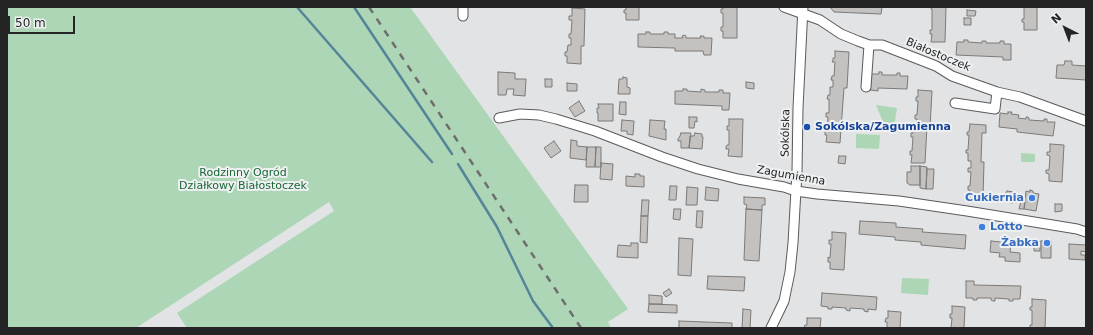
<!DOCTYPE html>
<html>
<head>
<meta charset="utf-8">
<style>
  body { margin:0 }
  #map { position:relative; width:1093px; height:335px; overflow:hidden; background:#e2e3e4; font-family:"DejaVu Sans",sans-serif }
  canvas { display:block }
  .frame { position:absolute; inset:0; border:8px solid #242425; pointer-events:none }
  .north { position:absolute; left:1045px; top:8px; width:40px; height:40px; -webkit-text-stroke:3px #eff0f1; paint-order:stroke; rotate:318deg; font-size:11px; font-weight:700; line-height:16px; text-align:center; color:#242425 }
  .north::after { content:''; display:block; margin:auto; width:14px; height:18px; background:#242425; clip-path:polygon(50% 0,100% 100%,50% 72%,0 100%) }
  .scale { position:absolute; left:8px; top:16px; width:67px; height:18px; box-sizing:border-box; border:2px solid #242425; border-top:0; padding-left:5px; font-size:12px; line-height:14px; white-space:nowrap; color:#242425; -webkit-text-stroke:3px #eff0f1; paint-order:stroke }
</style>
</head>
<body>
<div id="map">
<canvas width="1093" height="335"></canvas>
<div class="frame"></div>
<div class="north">N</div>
<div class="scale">50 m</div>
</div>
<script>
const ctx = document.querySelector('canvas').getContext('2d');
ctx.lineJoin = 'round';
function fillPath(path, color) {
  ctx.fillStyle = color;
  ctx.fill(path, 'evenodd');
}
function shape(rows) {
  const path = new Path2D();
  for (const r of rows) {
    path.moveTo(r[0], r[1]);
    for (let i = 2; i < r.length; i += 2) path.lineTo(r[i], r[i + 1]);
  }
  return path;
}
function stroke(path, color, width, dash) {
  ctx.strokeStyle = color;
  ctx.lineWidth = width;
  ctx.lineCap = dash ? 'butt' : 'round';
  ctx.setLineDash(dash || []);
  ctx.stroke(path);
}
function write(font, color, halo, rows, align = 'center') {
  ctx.font = font + ' "DejaVu Sans",sans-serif';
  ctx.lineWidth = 4;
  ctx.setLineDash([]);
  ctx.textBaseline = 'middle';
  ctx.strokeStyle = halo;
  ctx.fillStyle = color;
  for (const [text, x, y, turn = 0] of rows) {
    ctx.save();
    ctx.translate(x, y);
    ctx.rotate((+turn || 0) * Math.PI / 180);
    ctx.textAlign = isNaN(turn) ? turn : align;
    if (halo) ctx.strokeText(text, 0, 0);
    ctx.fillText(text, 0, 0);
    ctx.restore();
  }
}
fillPath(shape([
  [7,7,410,7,628,309,608,322,611,328,187,328,177,313,334,211,329,202,136,328,7,328],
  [876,105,897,108,894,128,885,127],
  [856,134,880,135,879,149,856,148],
  [1021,153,1035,154,1035,162,1021,162],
  [902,278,929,279,928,295,901,293]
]), '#acd6b5');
stroke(shape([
  [297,7,432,162],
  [354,7,452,154],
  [458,164,497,227,533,301,553,328]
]), '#548598', 2.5);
const building = shape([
  [626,7,639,7,639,20,626,20,626,13,624,13,624,10,626,10,626,7],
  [723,7,737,7,737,38,723,38,723,31,721,31,721,27,723,27,723,13,721,13,721,9,723,9,723,7],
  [830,7,882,7,881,14,834,12,830,7],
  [931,7,946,7,945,42,931,42,932,34,930,34,930,30,932,30,932,9,931,9,931,7],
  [1024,7,1037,7,1037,30,1024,30,1024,22,1022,22,1022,19,1024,19,1024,7],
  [572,8,585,9,584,46,581,46,581,64,567,63,567,56,565,56,565,52,567,52,568,45,571,45,571,38,569,38,569,34,571,34,572,20,569,20,569,16,572,16,572,8],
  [967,10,976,11,975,16,967,16,967,10],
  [964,18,971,18,971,25,964,25,964,18],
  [646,32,650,32,650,34,664,34,664,32,668,32,668,34,675,34,675,38,683,38,682,36,684,35,686,36,686,38,701,38,700,36,704,36,704,38,712,38,711,55,704,55,703,51,675,51,675,48,638,47,638,34,646,34,646,32],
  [964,40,968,40,968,42,982,43,982,41,986,41,986,43,1000,43,1000,41,1004,41,1004,44,1011,44,1011,60,1003,60,1003,57,956,55,957,42,964,42,964,40],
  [835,51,849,52,847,88,844,88,840,143,826,142,827,135,825,135,825,131,827,131,828,117,826,117,826,113,829,113,829,99,827,99,828,95,830,95,830,87,833,87,833,80,831,80,832,76,834,76,835,62,832,62,833,60,833,58,835,58,835,51],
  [1065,61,1072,61,1072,65,1086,66,1086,65,1086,80,1056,78,1057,65,1064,65,1065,61],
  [498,72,515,73,515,79,526,79,525,96,513,95,514,89,507,89,506,95,498,95,498,72],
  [879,72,882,72,882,75,897,75,897,73,900,73,900,76,908,76,907,89,878,88,878,91,870,90,871,74,879,74,879,72],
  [623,77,627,78,627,87,630,88,630,94,618,94,619,79,623,79,623,77],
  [545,79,552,79,552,87,545,87,545,79],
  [746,82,754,83,754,89,746,88,746,82],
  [567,83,577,84,577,91,567,91,567,83],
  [683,89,687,89,687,91,701,92,701,89,705,90,705,92,719,92,719,90,723,90,723,93,730,93,729,110,722,110,722,106,675,104,675,91,683,91,683,89],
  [918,90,932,91,930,127,927,126,925,163,911,163,912,155,910,155,910,151,912,151,913,137,911,137,911,133,913,133,913,126,916,126,917,119,915,119,915,115,917,115,918,101,916,101,916,97,918,97,918,90],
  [579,101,585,111,575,117,569,108,579,101],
  [620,102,626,102,626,115,619,114,620,102],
  [598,104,613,104,613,121,598,121,598,113,597,113,597,108,599,108,598,104],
  [1008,112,1012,112,1011,114,1019,115,1018,118,1026,119,1026,117,1028,117,1029,118,1029,120,1044,121,1044,119,1047,119,1047,122,1055,122,1053,136,1017,132,1017,129,999,127,1000,113,1008,114,1008,112],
  [689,117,697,117,697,122,695,121,694,128,689,128,689,117],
  [729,119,743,119,742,157,728,156,729,149,726,149,726,147,727,145,729,145,729,130,727,130,727,126,729,126,729,119],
  [622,120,634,121,633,135,627,134,627,131,621,131,622,120],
  [650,120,665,121,664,129,666,129,666,140,649,136,650,120],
  [970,124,986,125,986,133,982,133,981,162,984,162,983,198,969,197,970,190,968,190,968,186,970,186,971,172,968,172,968,168,971,168,971,161,968,161,968,153,966,153,966,150,968,150,969,135,967,135,967,132,969,132,970,124],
  [681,133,691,133,689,148,681,148,681,141,678,141,678,139,680,136,681,133],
  [695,133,702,134,702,137,703,137,702,149,689,148,690,136,694,136,695,133],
  [571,140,577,141,577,146,587,147,586,160,570,158,571,140],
  [554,141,561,151,551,158,544,148,554,141],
  [1050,144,1064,145,1062,182,1049,181,1049,174,1046,173,1046,170,1049,170,1050,156,1047,155,1047,152,1050,152,1050,144],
  [587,147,596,147,595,167,586,167,587,147],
  [596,147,601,147,601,167,595,167,596,147],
  [839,156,846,156,845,164,838,163,839,156],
  [601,163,613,164,612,180,600,179,601,163],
  [911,166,920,166,920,185,910,185,907,183,907,172,911,172,911,166],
  [920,166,927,167,926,189,920,188,920,166],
  [927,169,934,169,933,189,926,189,927,169],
  [635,174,640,174,640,176,644,176,644,187,626,186,626,176,635,177,635,174],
  [575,185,588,185,588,202,574,202,575,185],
  [670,186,677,186,676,200,669,200,670,186],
  [687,187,698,188,697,205,686,205,687,187],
  [706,187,719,189,718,201,705,200,706,187],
  [1030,190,1033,191,1033,193,1039,194,1036,211,1024,209,1026,191,1030,192,1030,190],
  [1007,191,1014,192,1015,196,1013,199,1013,203,1005,202,1005,194,1007,191],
  [744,197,765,198,765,205,762,205,762,210,746,209,747,205,744,204,744,197],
  [642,200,649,200,648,216,641,216,642,200],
  [1021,201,1025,202,1024,209,1019,209,1021,201],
  [1055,204,1062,204,1062,211,1055,212,1055,204],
  [674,209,681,209,680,220,673,219,674,209],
  [746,209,762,210,759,261,744,260,746,209],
  [697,211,703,211,702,228,696,227,697,211],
  [641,216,648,216,647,243,640,242,641,216],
  [860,221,896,223,896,227,923,229,922,232,966,235,965,249,921,245,921,242,895,240,895,237,859,234,860,221],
  [979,224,985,224,985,229,979,229,979,224],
  [832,232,846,233,844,270,830,269,830,262,828,262,828,257,830,258,831,244,829,244,829,240,832,240,832,232],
  [679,238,693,239,691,276,678,275,679,238],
  [991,241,1011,243,1010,252,1020,253,1020,262,1005,261,1005,257,999,257,1000,253,990,252,991,241],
  [1034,241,1040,241,1040,251,1034,251,1034,241],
  [1041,241,1051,241,1051,258,1041,258,1041,241],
  [631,243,638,243,638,258,617,257,618,245,631,246,631,243],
  [1069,244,1086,245,1086,252,1081,251,1081,255,1085,255,1085,260,1069,259,1069,244],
  [708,276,745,277,744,291,707,289,708,276],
  [966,281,974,281,974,285,1021,286,1020,299,1013,299,1013,301,1009,301,1009,299,995,298,995,301,993,301,991,300,991,298,977,298,977,300,973,300,973,298,966,298,966,281],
  [669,289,672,293,666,297,663,293,669,289],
  [822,293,877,297,876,310,868,309,868,312,864,311,864,309,850,308,850,311,846,310,846,308,832,307,832,309,828,309,828,307,821,306,822,293],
  [649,295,662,296,662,304,649,304,649,295],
  [1032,299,1046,300,1045,328,1030,328,1030,325,1032,325,1032,310,1030,310,1030,307,1032,307,1032,299],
  [649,304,677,305,677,313,648,312,649,304],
  [952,306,965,307,964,328,951,328,952,318,950,318,950,314,952,314,952,306],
  [743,309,751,310,750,328,742,328,743,309],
  [888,311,901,312,900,328,887,328,887,322,885,322,886,318,888,318,888,311],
  [807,318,821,318,820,328,804,328,805,325,807,325,807,318],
  [679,321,732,323,732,328,679,328,679,321]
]);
fillPath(building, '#c4c2c1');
stroke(building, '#7b7a78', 1);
const minor = shape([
  [463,7,463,16],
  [784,7,820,20,841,34,858,41,869,45,882,45,936,66,952,76,997,92,1020,97,1086,121],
  [866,87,869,45],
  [955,103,995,109,997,92],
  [499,118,520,114,539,115,556,119,595,131,662,157,698,169,738,179,784,187,796,191,817,194,899,201,967,211,1077,229,1086,232],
  [771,328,784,301,790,272,793,243,797,172,798,108,803,7]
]);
stroke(minor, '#5a5a5c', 11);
stroke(minor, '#fff', 9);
stroke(shape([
  [369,7,581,328]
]), '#6e6e6f', 2.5, [7, 7]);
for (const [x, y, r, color] of [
  [807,127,4,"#1a4fb4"],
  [1032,198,4,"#3f7fe0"],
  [982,227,4,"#3f7fe0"],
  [1047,243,4,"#3f7fe0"]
]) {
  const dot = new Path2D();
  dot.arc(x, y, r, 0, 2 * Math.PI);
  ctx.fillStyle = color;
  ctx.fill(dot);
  stroke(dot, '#eff0f1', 1.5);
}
write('11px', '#242425', '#eff0f1', [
  ["Białostoczek",938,55,23],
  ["Sokólska",786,133,-89],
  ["Zagumienna",791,176,10]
]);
write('bold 11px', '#164399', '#eff0f1', [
  ["Sokólska/Zagumienna",815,127]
], 'left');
write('11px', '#186736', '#eff0f1', [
  ["Rodzinny Ogród",243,173],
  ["Działkowy Białostoczek",243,186]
]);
write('bold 11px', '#366cbe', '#eff0f1', [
  ["Cukiernia",1024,198],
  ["Lotto",990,227,"left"],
  ["Żabka",1039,243]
], 'right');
</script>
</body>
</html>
